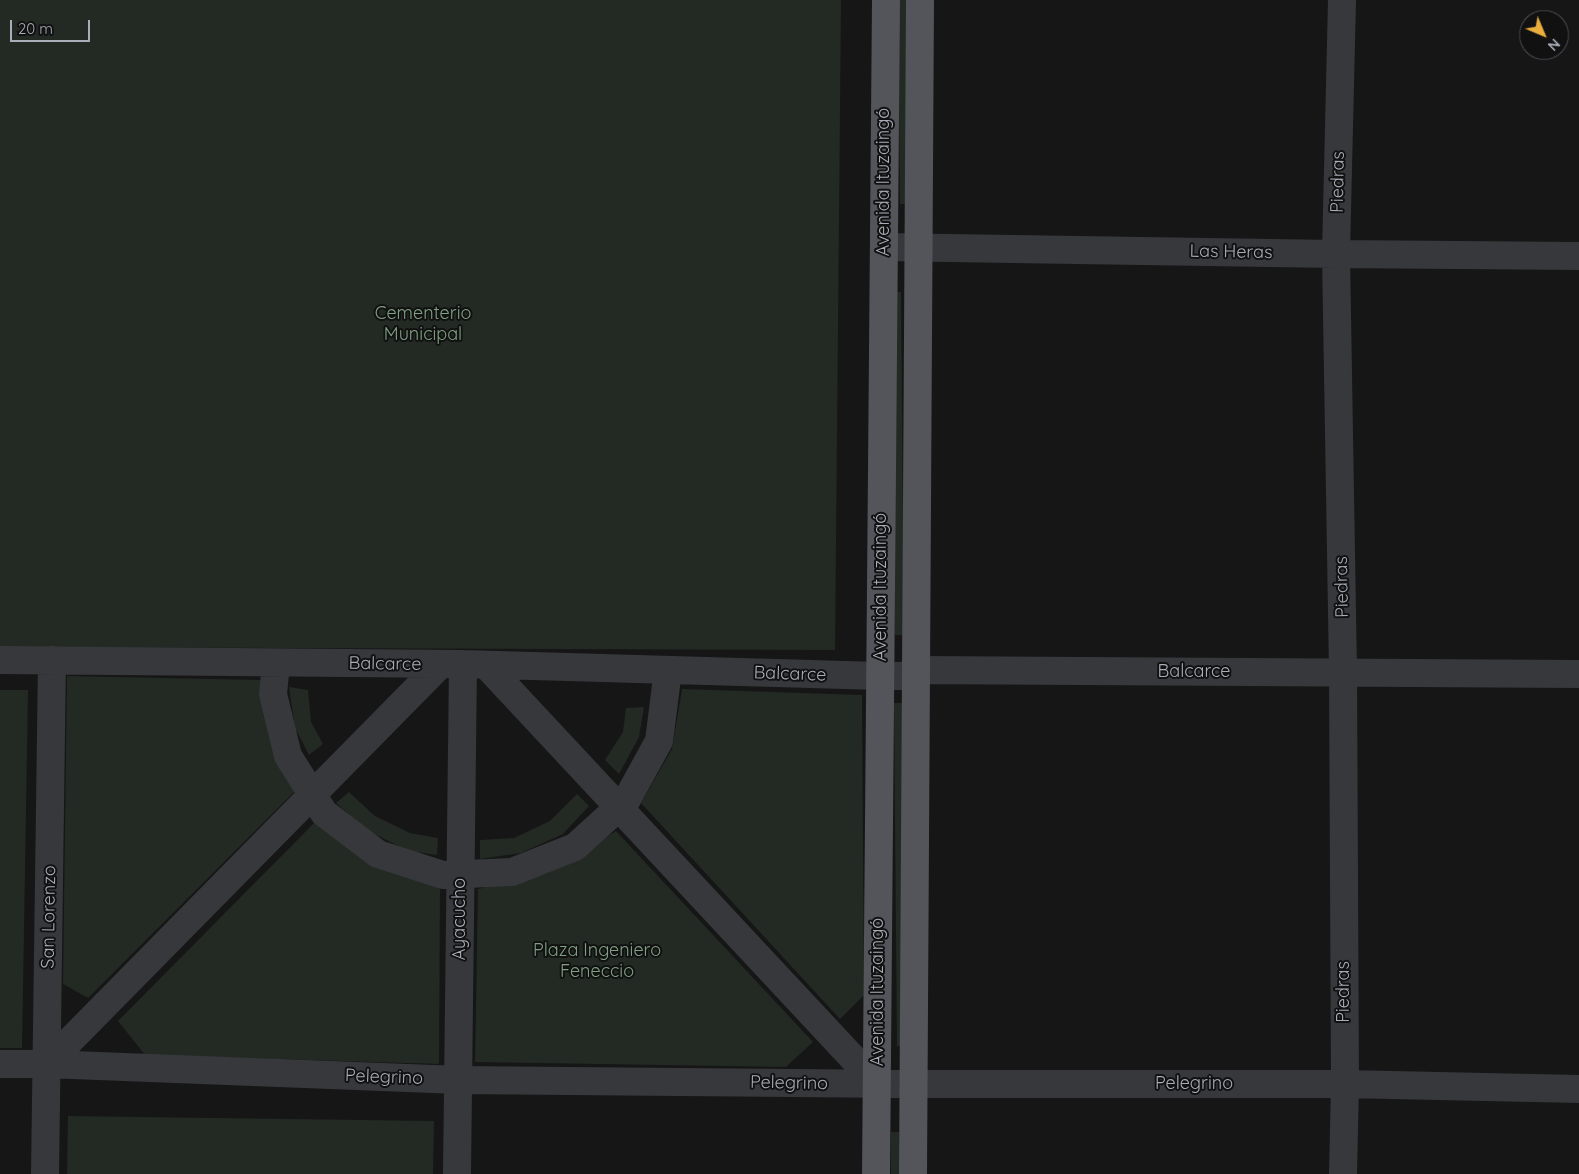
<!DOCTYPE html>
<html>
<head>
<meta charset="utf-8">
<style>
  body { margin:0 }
  #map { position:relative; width:1579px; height:1174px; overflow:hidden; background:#161617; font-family:Quicksand,sans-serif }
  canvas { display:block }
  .north { position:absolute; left:1519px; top:10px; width:50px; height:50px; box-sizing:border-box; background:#111112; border:1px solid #4d4f54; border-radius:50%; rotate:135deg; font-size:14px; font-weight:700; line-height:20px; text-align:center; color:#a8adb7 }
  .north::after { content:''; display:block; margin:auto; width:18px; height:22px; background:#e9ae3c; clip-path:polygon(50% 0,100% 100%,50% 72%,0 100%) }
  .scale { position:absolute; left:10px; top:20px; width:80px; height:22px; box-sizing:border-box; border:2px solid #a8adb7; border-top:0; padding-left:6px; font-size:15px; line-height:18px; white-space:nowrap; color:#a8adb7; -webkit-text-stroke:4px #111112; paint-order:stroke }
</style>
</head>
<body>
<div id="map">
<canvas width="1579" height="1174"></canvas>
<div class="north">N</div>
<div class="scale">20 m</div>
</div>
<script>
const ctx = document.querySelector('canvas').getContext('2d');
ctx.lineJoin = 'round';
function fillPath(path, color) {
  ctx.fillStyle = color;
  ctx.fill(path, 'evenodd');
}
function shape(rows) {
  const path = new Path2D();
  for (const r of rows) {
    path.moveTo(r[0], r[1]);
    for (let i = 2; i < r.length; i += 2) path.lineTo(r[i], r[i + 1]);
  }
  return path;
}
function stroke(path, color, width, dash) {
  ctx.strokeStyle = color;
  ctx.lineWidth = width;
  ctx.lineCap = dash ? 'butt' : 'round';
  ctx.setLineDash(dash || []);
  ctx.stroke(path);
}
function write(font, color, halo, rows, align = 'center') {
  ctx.font = font + ' Quicksand,sans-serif';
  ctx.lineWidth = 4;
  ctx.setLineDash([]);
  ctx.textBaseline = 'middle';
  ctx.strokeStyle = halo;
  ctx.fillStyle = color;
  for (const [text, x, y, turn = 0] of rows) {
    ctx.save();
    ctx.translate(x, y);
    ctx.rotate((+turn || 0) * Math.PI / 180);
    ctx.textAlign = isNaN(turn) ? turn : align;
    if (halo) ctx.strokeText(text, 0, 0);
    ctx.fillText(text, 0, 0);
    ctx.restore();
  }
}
fillPath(shape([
  [0,0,841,0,835,650,0,647],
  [898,0,907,0,908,204,900,204],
  [893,292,901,292,904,635,895,635],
  [67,676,261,680,269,737,298,788,88,998,63,984],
  [289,687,308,690,311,722,323,744,309,755,295,728],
  [682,689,862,695,864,995,840,1019,641,803,672,749],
  [0,690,28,690,22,1048,0,1048],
  [894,703,902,703,905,1046,897,1046],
  [644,707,639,737,619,774,605,760,623,732,626,708],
  [349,792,375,816,410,833,438,838,437,855,408,851,367,830,336,803],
  [577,794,589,806,563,834,521,853,480,859,480,840,514,838,550,821],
  [318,819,440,883,439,1064,145,1055,118,1021],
  [616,831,813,1042,786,1067,475,1062,478,889,547,873],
  [68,1116,434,1121,433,1174,67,1174],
  [891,1132,899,1132,900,1174,891,1174]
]), '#222a23');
stroke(shape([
  [1342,0,1336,254,1343,672,1345,1084,1343,1174],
  [884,247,1336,254,1579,256],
  [0,660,463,664,880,676,904,676,917,670,1579,674],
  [276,663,273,694,288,756,324,813,378,854,443,875,512,872,575,847,619,807,626,801,659,741,668,670],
  [486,665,877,1084],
  [0,1064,47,1064,459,1080,903,1084,1345,1084,1579,1089],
  [47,1064,441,664],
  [45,1174,52,660],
  [457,1174,463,664]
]), '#37383c', 28);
stroke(shape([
  [876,1174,886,0],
  [913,1174,920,0]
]), '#53555b', 28);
write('18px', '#a8adb7', '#111112', [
  ["Avenida Ituzaingó",884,182,-90],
  ["Piedras",1338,182,-89],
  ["Las Heras",1231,252,1],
  ["Avenida Ituzaingó",881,587,-90],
  ["Piedras",1342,587,-91],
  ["Balcarce",385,664,1],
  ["Balcarce",1194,672],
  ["Balcarce",790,674,2],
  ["San Lorenzo",49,917,-89],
  ["Ayacucho",460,919,-90],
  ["Avenida Ituzaingó",878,992,-90],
  ["Piedras",1344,992,-90],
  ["Pelegrino",384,1077,2],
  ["Pelegrino",789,1083,1],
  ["Pelegrino",1194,1084]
]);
write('18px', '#80a182', '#111112', [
  ["Cementerio",423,314],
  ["Municipal",423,335],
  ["Plaza Ingeniero",597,951],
  ["Feneccio",597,972]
]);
</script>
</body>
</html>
